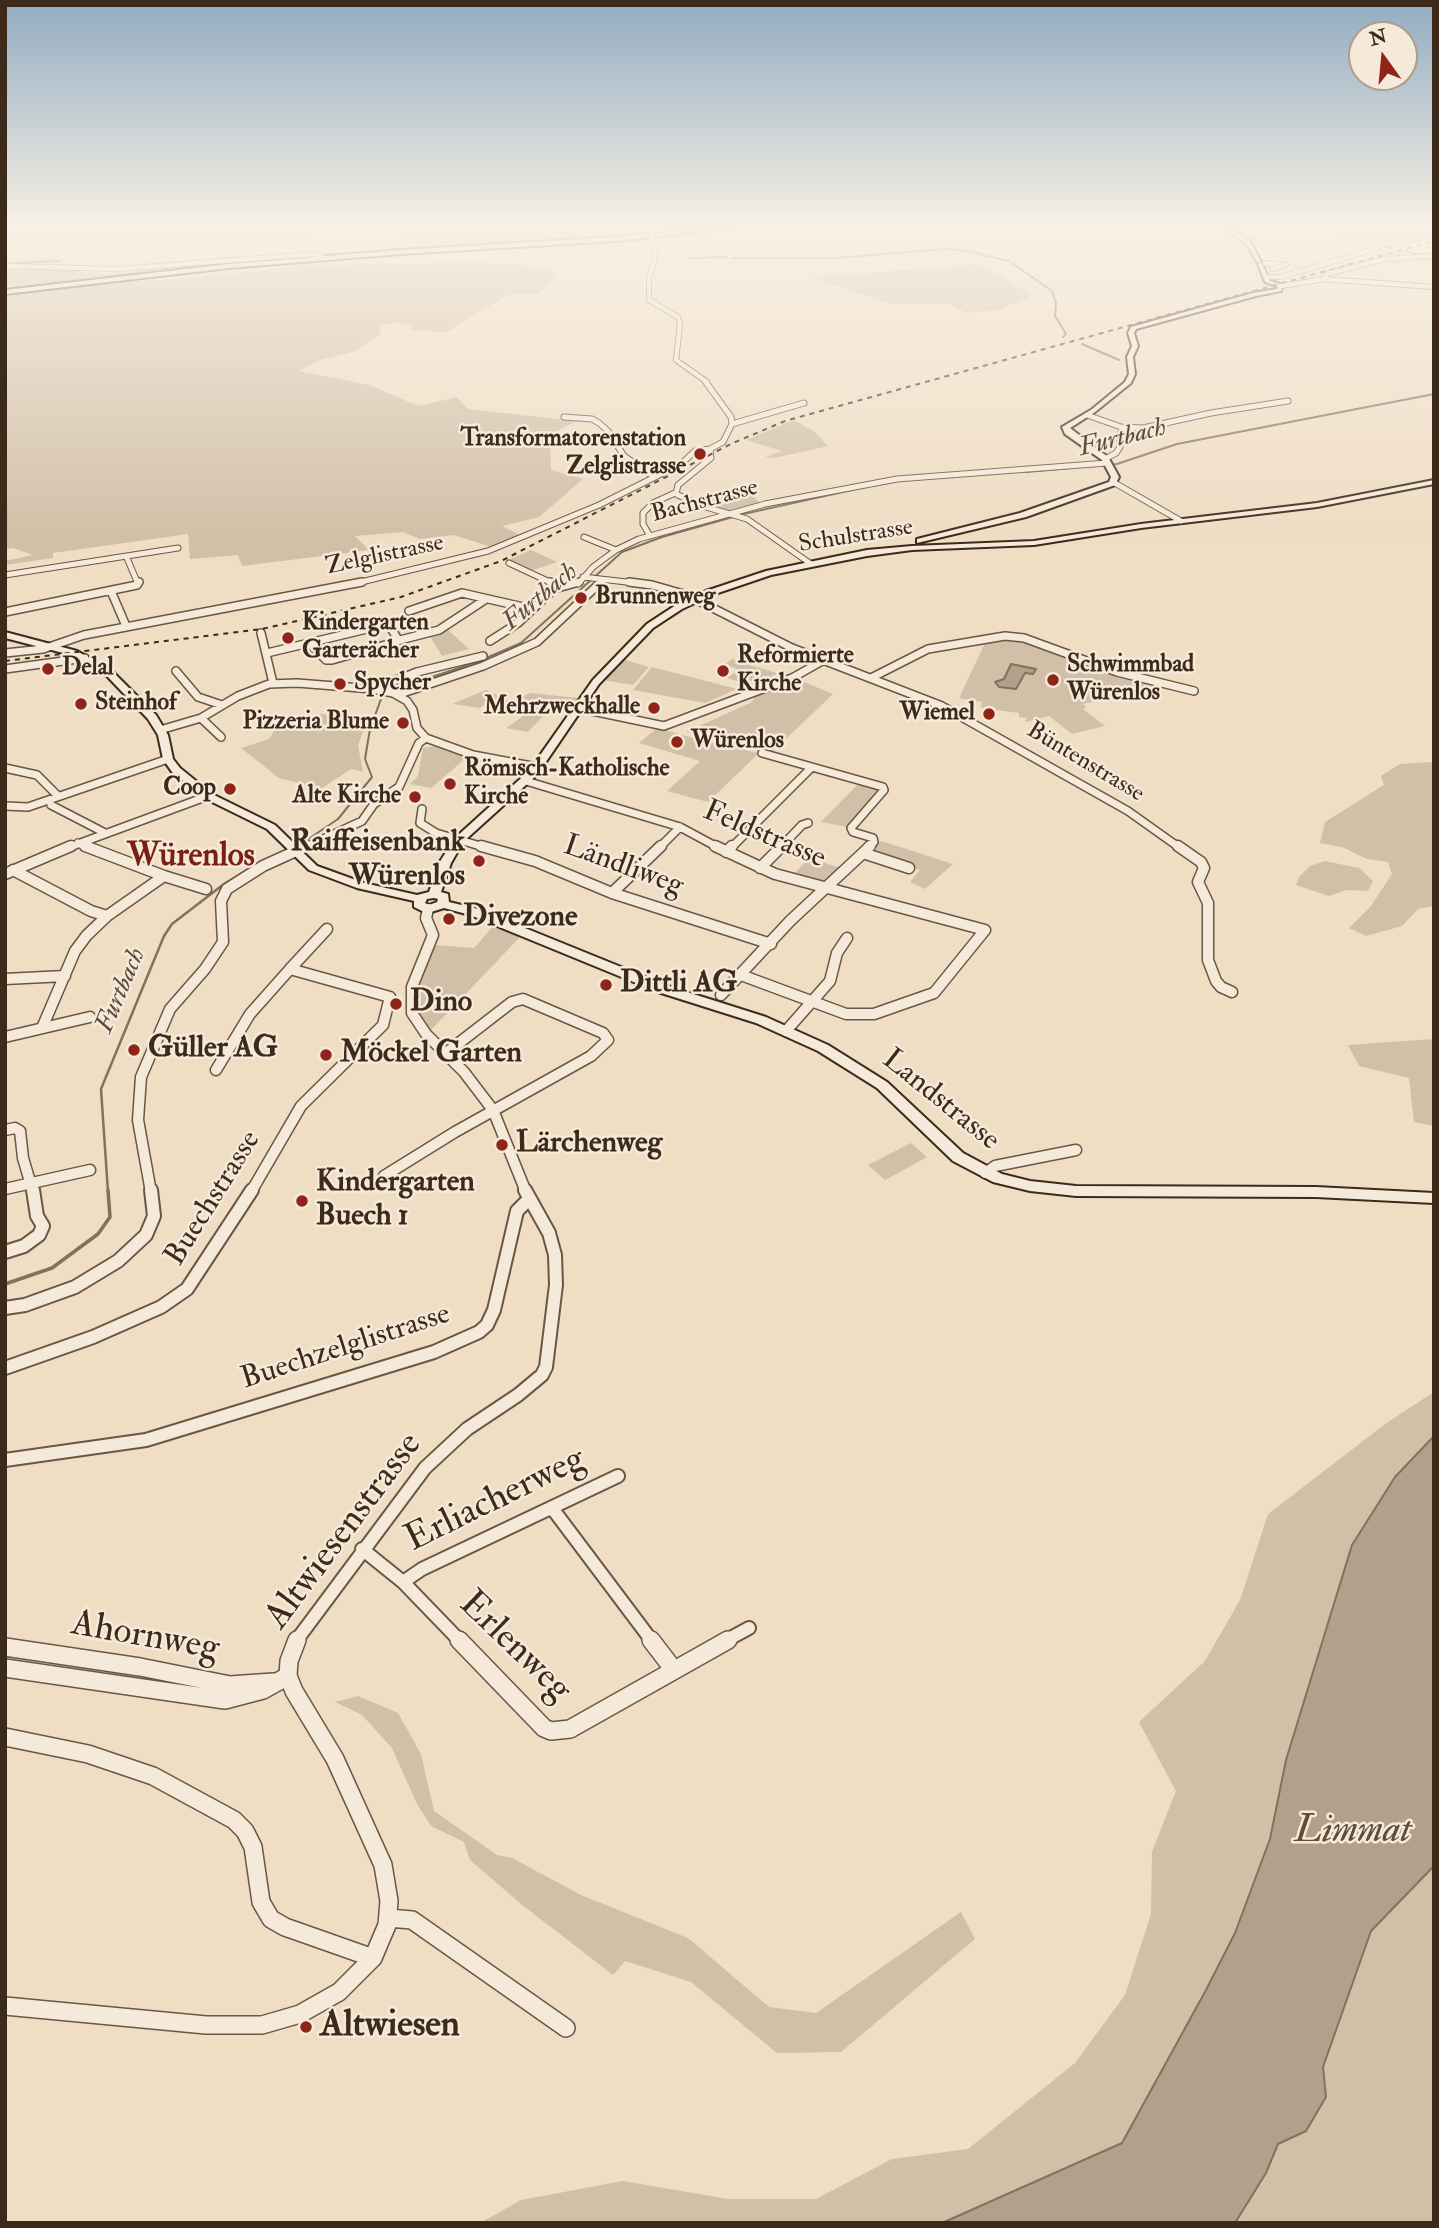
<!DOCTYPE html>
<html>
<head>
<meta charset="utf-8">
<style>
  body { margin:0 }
  #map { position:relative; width:1439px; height:2228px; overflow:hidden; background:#efddc4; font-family:"IM FELL Double Pica",serif }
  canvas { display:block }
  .frame { position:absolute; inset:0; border:7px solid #3c2a1a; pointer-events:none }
  .north { position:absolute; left:1348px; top:21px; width:70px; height:70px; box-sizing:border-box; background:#f5e9d9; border:2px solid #ab9d8d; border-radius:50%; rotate:345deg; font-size:19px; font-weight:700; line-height:28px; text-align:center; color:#3c2a1a }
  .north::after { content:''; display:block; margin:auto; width:24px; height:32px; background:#8f2418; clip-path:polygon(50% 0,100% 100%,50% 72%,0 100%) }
</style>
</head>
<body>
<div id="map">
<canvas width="1439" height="2228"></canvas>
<div class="frame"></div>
<div class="north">N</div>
</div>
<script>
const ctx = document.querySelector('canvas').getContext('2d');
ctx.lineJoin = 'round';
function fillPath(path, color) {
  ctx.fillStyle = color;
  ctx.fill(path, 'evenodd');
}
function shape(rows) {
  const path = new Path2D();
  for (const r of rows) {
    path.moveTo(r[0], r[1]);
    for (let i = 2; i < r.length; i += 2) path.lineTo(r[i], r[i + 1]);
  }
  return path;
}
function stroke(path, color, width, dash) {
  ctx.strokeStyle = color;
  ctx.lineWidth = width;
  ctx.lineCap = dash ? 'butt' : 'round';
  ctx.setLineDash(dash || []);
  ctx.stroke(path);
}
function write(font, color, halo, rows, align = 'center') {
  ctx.font = font + ' "IM FELL Double Pica",serif';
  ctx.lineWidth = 5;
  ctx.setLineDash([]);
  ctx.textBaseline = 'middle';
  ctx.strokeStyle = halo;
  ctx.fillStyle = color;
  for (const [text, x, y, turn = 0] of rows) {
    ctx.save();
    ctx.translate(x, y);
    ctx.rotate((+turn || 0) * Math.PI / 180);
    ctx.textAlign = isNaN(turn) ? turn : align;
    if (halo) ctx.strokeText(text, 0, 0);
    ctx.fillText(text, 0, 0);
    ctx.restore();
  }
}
fillPath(shape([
  [5,227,318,227,314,230,321,232,282,239,153,247,88,246,89,241,78,241,5,244],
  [410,227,634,227,647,235,441,248,404,238,398,234],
  [69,258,67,261,32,263,30,266,106,274,237,261,5,289,5,262],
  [467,262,516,264,559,273,539,294,508,295,446,332,410,330,412,326,397,322,380,326,381,333,357,351,317,361,299,371,370,385,418,406,457,397,468,409,576,421,550,435,551,470,583,479,539,517,502,526,522,536,491,547,454,535,420,539,403,532,355,536,369,550,242,566,238,555,190,559,188,534,53,553,53,558,5,565,5,561,33,555,13,548,5,549,5,295,137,278,140,281,190,278,301,266],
  [978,264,1033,295,1000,310,967,313,946,303,894,305,816,279,815,277],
  [794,420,815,432,828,446,774,458,765,457,782,451,746,440],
  [742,488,762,504,733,512,700,503],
  [531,550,557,562,530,571,508,560],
  [448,630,469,649,442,656,430,636],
  [1007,638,1022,639,1067,655,1085,665,1163,686,1083,704,1086,707,1083,709,1105,726,1072,734,1049,716,1025,722,1027,718,1019,717,1019,713,981,708,982,702,959,698,985,643],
  [622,659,649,667,633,685,602,680],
  [732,659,749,665,777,673,761,684,747,680,743,683,727,678,739,670,725,664],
  [652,667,737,689,705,703,633,690],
  [799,680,833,694,771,753,686,732,750,703,755,698,749,695],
  [486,690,510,701,531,693,578,698,572,709,551,707,528,732,506,728,525,715,486,703,480,708,452,704],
  [320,714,368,719,358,745,363,772,351,769,321,789,279,778,241,748,269,739,276,728,311,731],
  [657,728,708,742,759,753,708,802,667,791,700,761,639,743],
  [435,746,466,758,431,788,410,784,418,776,423,748],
  [1434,762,1434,906,1418,909,1402,926,1366,936,1349,928,1371,906,1392,874,1388,862,1367,859,1342,847,1320,843,1325,822,1384,785,1381,776,1400,764],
  [859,783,880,790,847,827,821,822],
  [881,841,953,864,925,889,910,882,920,870,869,853],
  [809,858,841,868,823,883,793,875],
  [1325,861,1359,868,1373,881,1368,891,1347,890,1329,896,1296,885,1299,877,1310,866],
  [495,924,521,936,431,1030,419,1017,415,1001,419,983,435,945,474,948],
  [1434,1039,1434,1126,1414,1122,1409,1078,1359,1066,1348,1045],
  [911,1143,927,1157,885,1180,868,1165],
  [1434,1392,1434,1436,1395,1477,1332,1616,1286,1760,1270,1839,1235,1933,1206,1990,1122,2143,942,2223,480,2223,521,2200,623,2181,728,2199,816,2199,892,2159,968,2149,1075,2063,1125,1995,1151,1914,1152,1852,1176,1791,1139,1722,1205,1661,1240,1600,1268,1514,1388,1422],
  [358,1696,398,1713,421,1754,434,1811,497,1855,512,1858,581,1895,688,1938,769,2007,816,2013,961,1912,975,1939,841,2052,777,2053,691,1982,625,1961,613,1975,521,1904,470,1860,464,1842,431,1826,417,1804,392,1748,362,1715,335,1702],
  [1434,1866,1434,2223,1235,2223,1266,2173,1278,2144,1306,2131,1326,2097,1323,2067,1371,1931]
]), '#d1bfa7');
const water = shape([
  [1011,664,1036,669,1033,674,1025,673,1016,689,999,687,995,682,1004,679,1011,664],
  [1434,1436,1434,1866,1371,1931,1323,2067,1326,2097,1306,2131,1278,2144,1266,2173,1235,2223,942,2223,1122,2143,1206,1990,1235,1933,1270,1839,1286,1760,1352,1545,1395,1477,1434,1436]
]);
fillPath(water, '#b2a08a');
stroke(water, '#83715d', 2);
stroke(shape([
  [638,227,646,232],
  [1383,246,1392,248],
  [1405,251,1422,255],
  [689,258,727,257],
  [733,258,837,258,945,249,962,250,1009,261],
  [1012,263,1052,291,1056,303,1055,316,1066,334,1063,337],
  [5,264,59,261],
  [1082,344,1119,360],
  [1026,472,1117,464,1177,444,1434,394],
  [739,515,852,490],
  [393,690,477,662,521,643,622,552,662,537,733,517],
  [304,842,338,819,372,777,365,759,370,729,381,699,387,693]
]), '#83715d', 2);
stroke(shape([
  [108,1192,101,1089,164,936,172,924,224,884,260,862]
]), '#83715d', 2.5);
stroke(shape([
  [5,1284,52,1268,98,1234,110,1217,108,1190]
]), '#83715d', 3.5);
const streetFar5 = shape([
  [1360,235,1404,241,1433,234,1395,231],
  [651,236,655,246,655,258,649,278,649,300,678,317,680,324,676,360,707,382],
  [1265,263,1286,265,1272,269],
  [5,266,119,269,314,254,324,258],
  [1266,277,1281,277,1378,248,1377,245,1331,227],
  [1324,279,1327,274,1384,259,1434,256],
  [1281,286,1324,279,1434,287]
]);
const streetFar4 = shape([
  [705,381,731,417,732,424],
  [1087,415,1121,427,1143,428,1211,413,1288,401],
  [564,417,592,419,599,423,608,431,624,456,653,476],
  [710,449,711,458,678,485,676,494,699,505,747,519,811,564],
  [1105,459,1116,453,1120,447,1119,435,1125,428],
  [1113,482,1181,521],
  [650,536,643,524,643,513,653,503,675,493],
  [584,537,616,550],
  [127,558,138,584],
  [509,563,554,584],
  [5,575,178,548],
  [583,577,644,584],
  [353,584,488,551,599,505,681,464,695,451,710,449,723,442,732,424,804,403],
  [578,584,593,567,616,550,639,539,765,504,897,479,1107,463],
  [599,584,603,580]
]);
const streetFar3 = shape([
  [550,582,558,586],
  [629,582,652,585,687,595,792,648,942,706,1128,811,1180,848],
  [111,591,126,626],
  [409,611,462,593,532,609],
  [5,612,137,585,139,582],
  [383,625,389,625,399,641,332,660,326,660,309,643,383,625],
  [261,633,273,683],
  [400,640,439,630,486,599],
  [490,641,518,623,554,589,579,582],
  [5,653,43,649,84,635,362,582],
  [267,653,309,643],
  [5,669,85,658],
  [176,671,198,697,222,705],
  [871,678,928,649,1005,636,1024,638,1117,672,1194,691],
  [373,689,417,672,483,656],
  [397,695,483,666,537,642,601,582],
  [578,708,664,726,792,678,824,660],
  [201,718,221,737],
  [160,730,201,718,238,696,269,684,297,683,373,689,393,693,407,701,413,710,417,728,426,738,473,755,537,767],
  [762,753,883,787,884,790,851,828,853,832,873,838,874,842,868,848],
  [5,768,37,775,58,796],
  [526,781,680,827,719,848],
  [51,805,105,833],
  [5,806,28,807,168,759],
  [422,809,420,823,436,833,487,848],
  [78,843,90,848],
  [67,848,208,796],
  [304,848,362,821,374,804,399,787,419,743,426,738],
  [659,848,680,827],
  [731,848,811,768],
  [780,848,802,825,808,823]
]);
const streetFar2 = shape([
  [481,846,535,861,612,893,771,944],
  [715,846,775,874,985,930,934,993,874,1014,846,1014,741,975],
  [1178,846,1201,862,1204,868,1198,882,1208,903,1208,960,1216,981,1221,987,1232,992],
  [726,852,732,846],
  [863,853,870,846],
  [760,868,782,846],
  [13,870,91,911,107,916],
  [5,874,71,846],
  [164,876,206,889],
  [612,893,661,846],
  [428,909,426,918,433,935,412,987,412,1013,426,1034,464,1072,493,1110,526,1192],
  [327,929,290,969,390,997],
  [5,979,65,976],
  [721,995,790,921,863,853,909,868],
  [42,1028,75,951,87,935,107,916,164,876,85,846],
  [786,1031,830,981,837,953,847,938],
  [5,1037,90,1017],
  [216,1070,250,1014,290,969],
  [5,1130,15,1128,20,1131,23,1158,33,1192],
  [985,1173,995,1166,1076,1150],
  [384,1176,455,1132,591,1056,608,1040,603,1033,523,999,512,1002,446,1053],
  [5,1189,90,1170],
  [151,1192,138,1120,141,1077,170,1009,205,969,223,942,221,901,227,889,263,866,307,846],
  [251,1192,301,1106,383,1025,390,997]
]);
const streetFar1 = shape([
  [5,1252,24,1246,39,1235,43,1226,37,1216,33,1190],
  [5,1308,25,1305,75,1287,118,1261,146,1235,154,1216,151,1190],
  [5,1368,93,1337,161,1307,187,1289,252,1190],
  [5,1460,146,1440,434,1352,479,1332,487,1325,494,1310,517,1211,529,1199],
  [552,1508,652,1641],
  [362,1549,403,1582,460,1641],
  [403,1582,422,1569,618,1476],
  [296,1641,425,1468,467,1429,518,1395,542,1375,546,1367,556,1285,555,1255,549,1233,525,1190],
  [725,1641,749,1628]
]);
const street = shape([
  [459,1640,544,1728,551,1731,570,1729,728,1640],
  [651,1640,674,1670],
  [5,1647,140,1667,230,1685,273,1682],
  [5,1668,225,1700,263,1690,288,1676],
  [5,1737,88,1754,153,1776,234,1820,245,1831,253,1847,261,1902,271,1919,285,1927,373,1958],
  [388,1918,412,1920,566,2028],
  [5,2006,206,2025,262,2025,300,2014,339,1992,373,1958,387,1925,389,1901,383,1865,335,1759,294,1691,288,1676,289,1661,297,1640]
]);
const secondary = shape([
  [719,227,739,227,617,241,401,254,229,268,5,294,5,290,229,264,401,250,617,237,719,227],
  [1222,227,1228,227,1250,241,1261,262,1257,262,1246,243,1222,227],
  [1261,262,1270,281,1283,285,1281,291,1256,296,1136,329,1134,333,1138,346,1133,357,1135,374,1131,383,1095,412,1070,428,1108,457,1119,477,1115,485,1026,517,917,543,917,539,1020,513,1109,482,1111,477,1102,460,1065,434,1062,427,1091,410,1125,382,1129,374,1127,357,1132,346,1128,333,1131,327,1253,293,1277,289,1278,287,1265,282,1258,264,1261,262],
  [1434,480,1434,484,1317,507,1141,528,1034,545,912,550,867,556,771,575,712,595,682,609,653,628,599,684,537,775,463,842,451,863,441,892,448,894,449,902,478,909,668,986,766,1017,828,1045,887,1082,963,1153,1002,1174,1030,1181,1076,1186,1316,1187,1434,1193,1434,1203,1316,1197,1076,1196,1030,1191,993,1182,953,1161,877,1088,818,1051,756,1023,658,992,470,915,444,908,428,913,424,912,414,907,414,901,357,888,309,870,267,829,204,798,172,772,163,759,158,735,148,719,106,675,71,655,5,638,5,632,77,651,112,671,156,715,168,735,173,759,180,768,212,794,275,825,317,866,364,883,417,895,429,892,439,863,455,838,529,771,593,680,647,624,676,605,706,591,766,571,867,550,912,546,1034,541,1141,524,1317,503,1434,480],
  [434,898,438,899,437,902,429,905,425,903,427,899,434,898]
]);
stroke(streetFar5, '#695744', 6);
stroke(streetFar4, '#695744', 7);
stroke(streetFar3, '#695744', 10);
stroke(streetFar2, '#695744', 13);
stroke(streetFar1, '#695744', 16);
stroke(street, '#695744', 20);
stroke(secondary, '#3c2a1a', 4);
stroke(streetFar5, '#f5e9d9', 4.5);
stroke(streetFar4, '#f5e9d9', 5);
stroke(streetFar3, '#f5e9d9', 7);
stroke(streetFar2, '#f5e9d9', 10);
stroke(streetFar1, '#f5e9d9', 12);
stroke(street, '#f5e9d9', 17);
fillPath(secondary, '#f5e9d9');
stroke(shape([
  [5,661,262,629,401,597,501,561,733,443,785,421,1434,241]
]), '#3c2a1a', 2, [5, 5]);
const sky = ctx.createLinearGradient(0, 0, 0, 539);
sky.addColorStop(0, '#92acc2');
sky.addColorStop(0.42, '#f8f0e4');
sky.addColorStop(1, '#f8f0e400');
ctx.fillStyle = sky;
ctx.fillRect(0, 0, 1439, 539);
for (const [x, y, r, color] of [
  [700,454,7,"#8f2418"],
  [581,598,7,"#8f2418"],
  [288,638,7,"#8f2418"],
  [48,669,7,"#8f2418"],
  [723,671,7,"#8f2418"],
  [1053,680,7,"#8f2418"],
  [340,684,7,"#8f2418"],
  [81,704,7,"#8f2418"],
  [654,708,7,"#8f2418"],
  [989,714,7,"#8f2418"],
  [403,723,7,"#8f2418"],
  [677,742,7,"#8f2418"],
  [450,784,7,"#8f2418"],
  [230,789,7,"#8f2418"],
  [415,797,7,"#8f2418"],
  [479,861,7,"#8f2418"],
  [449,919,7,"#8f2418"],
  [606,985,7,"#8f2418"],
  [396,1004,7,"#8f2418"],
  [134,1050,7,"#8f2418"],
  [326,1055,7,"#8f2418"],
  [502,1145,7,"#8f2418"],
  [302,1201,7,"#8f2418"],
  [306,2027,7,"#8f2418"]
]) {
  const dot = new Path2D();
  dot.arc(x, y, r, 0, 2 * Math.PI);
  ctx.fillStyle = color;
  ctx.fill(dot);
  stroke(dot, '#f5e9d9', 2.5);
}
write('bold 24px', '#3c2a1a', '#f5e9d9', [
  ["Transformatorenstation",686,440,"right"],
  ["Zelglistrasse",686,468,"right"],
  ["Brunnenweg",595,598],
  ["Kindergarten",302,624],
  ["Garterächer",302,652],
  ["Reformierte",737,657],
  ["Kirche",737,685],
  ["Schwimmbad",1067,666],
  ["Würenlos",1067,694],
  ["Delal",62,669],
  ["Spycher",354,684],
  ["Steinhof",95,704],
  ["Mehrzweckhalle",640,708,"right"],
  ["Wiemel",975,714,"right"],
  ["Pizzeria Blume",389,723,"right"],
  ["Würenlos",691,742],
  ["Römisch-Katholische",464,770],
  ["Kirche",464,798],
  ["Coop",216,789,"right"],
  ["Alte Kirche",401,797,"right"]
], 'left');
write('24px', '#3c2a1a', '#f5e9d9', [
  ["Bachstrasse",705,502,-15],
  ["Schulstrasse",856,537,-9],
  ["Zelglistrasse",385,556,-12],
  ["Büntenstrasse",1085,763,31]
]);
write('italic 26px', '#5f4d3c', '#f5e9d9', [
  ["Furtbach",1123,439,-14],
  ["Furtbach",541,598,-40],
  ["Furtbach",122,991,-67]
]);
write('30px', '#3c2a1a', '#f5e9d9', [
  ["Feldstrasse",764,836,23],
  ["Ländliweg",623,867,20],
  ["Landstrasse",940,1101,39],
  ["Buechstrasse",214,1199,-58],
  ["Buechzelglistrasse",346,1348,-18]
]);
write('bold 30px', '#3c2a1a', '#f5e9d9', [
  ["Raiffeisenbank",465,844,"right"],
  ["Würenlos",465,878,"right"],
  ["Divezone",463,919],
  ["Dittli AG",620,985],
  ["Dino",410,1004],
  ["Güller AG",148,1050],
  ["Möckel Garten",340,1055],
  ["Lärchenweg",516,1145],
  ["Kindergarten",316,1184],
  ["Buech 1",316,1218]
], 'left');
write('bold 33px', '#7a1f14', '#f5e9d9', [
  ["Würenlos",191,858]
]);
write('37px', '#3c2a1a', '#f5e9d9', [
  ["Erliacherweg",496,1501,-26],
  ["Altwiesenstrasse",345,1532,-53],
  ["Ahornweg",145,1638,10],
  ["Erlenweg",514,1648,44]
]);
write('bold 37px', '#3c2a1a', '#f5e9d9', [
  ["Altwiesen",320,2027]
], 'left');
write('italic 38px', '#5f4d3c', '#f5e9d9', [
  ["Limmat",1353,1833]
]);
</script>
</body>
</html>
